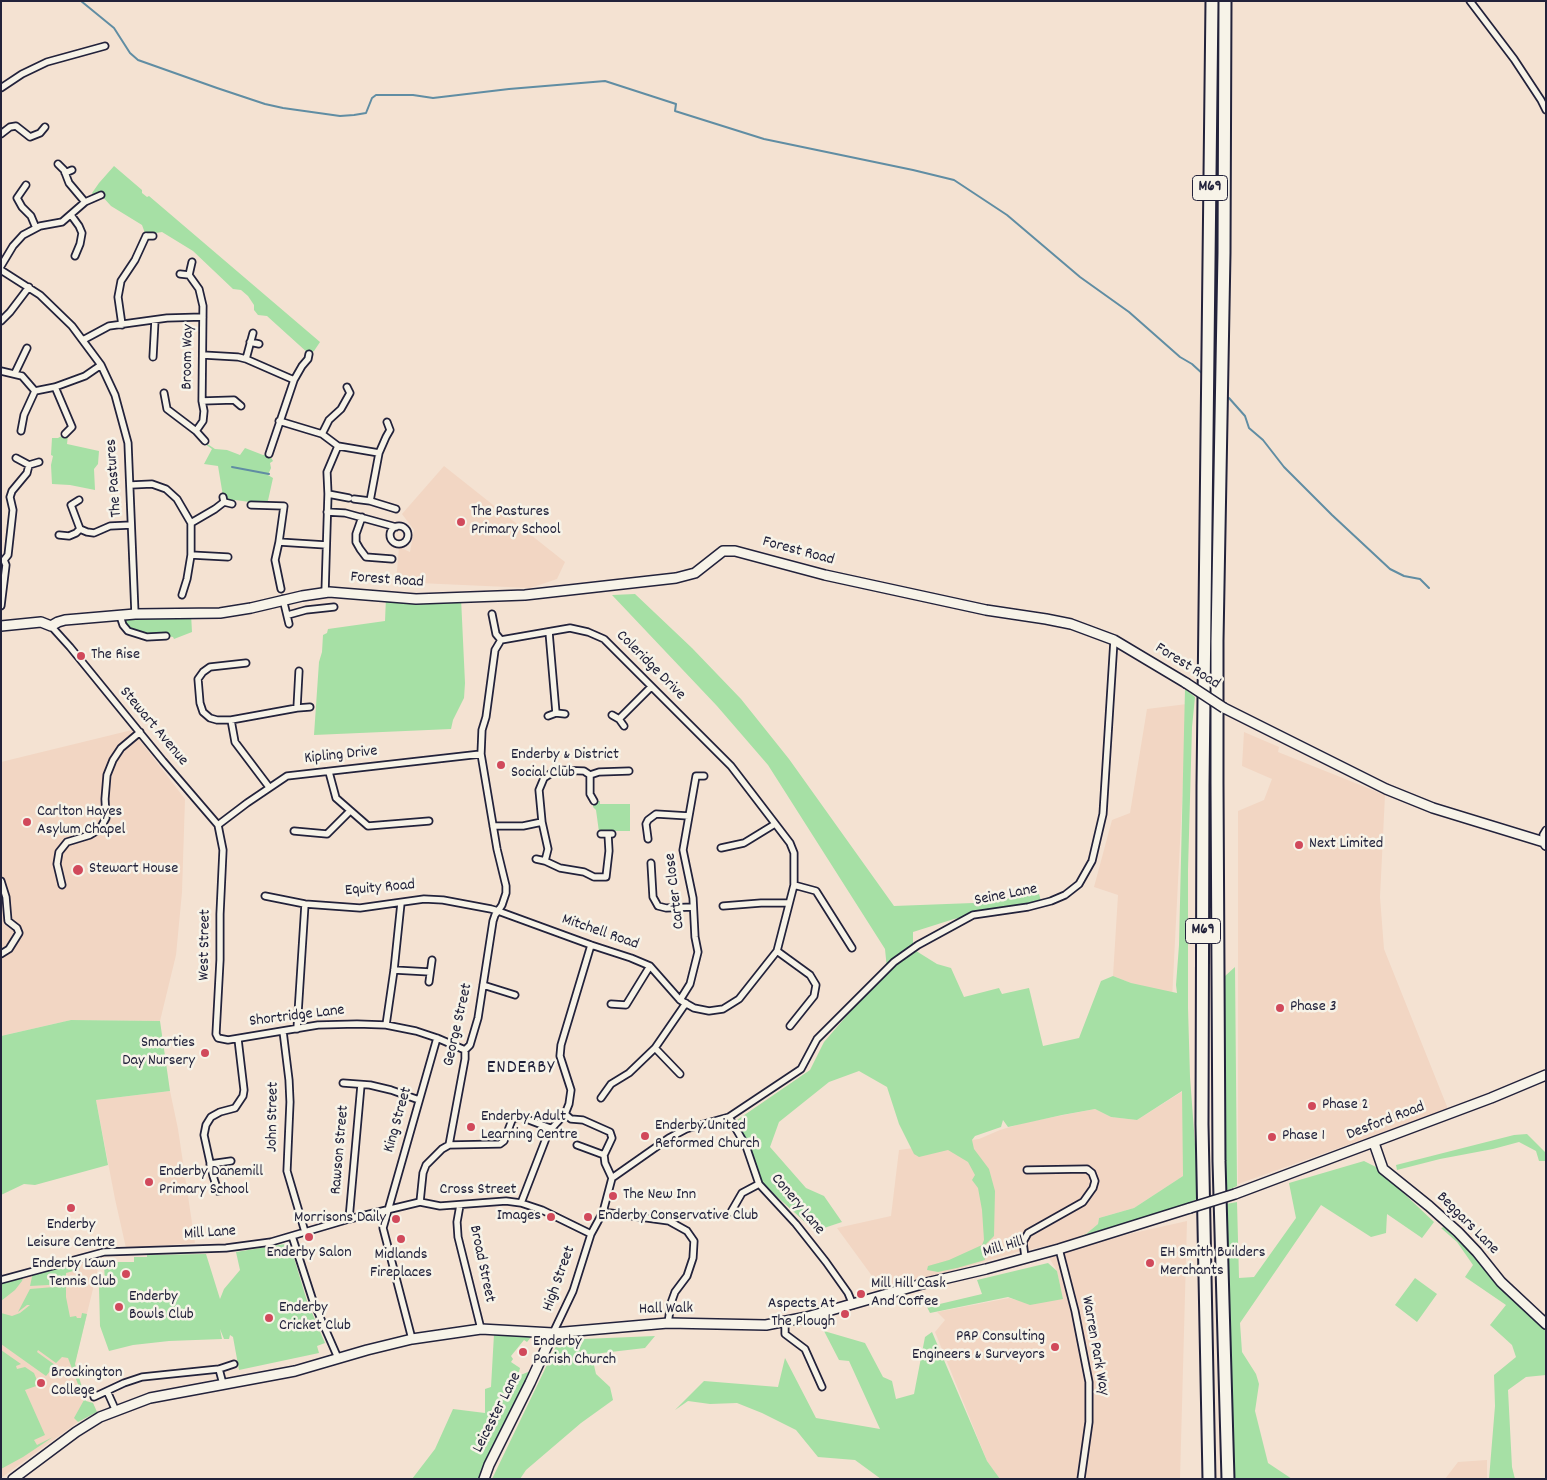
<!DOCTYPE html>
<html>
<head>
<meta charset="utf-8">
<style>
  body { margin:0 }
  #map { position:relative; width:1547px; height:1480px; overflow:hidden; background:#f4e2d2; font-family:Dekko,sans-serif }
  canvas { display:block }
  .frame { position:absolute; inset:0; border:2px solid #22223b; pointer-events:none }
</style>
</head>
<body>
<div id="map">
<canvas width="1547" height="1480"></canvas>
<div class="frame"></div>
</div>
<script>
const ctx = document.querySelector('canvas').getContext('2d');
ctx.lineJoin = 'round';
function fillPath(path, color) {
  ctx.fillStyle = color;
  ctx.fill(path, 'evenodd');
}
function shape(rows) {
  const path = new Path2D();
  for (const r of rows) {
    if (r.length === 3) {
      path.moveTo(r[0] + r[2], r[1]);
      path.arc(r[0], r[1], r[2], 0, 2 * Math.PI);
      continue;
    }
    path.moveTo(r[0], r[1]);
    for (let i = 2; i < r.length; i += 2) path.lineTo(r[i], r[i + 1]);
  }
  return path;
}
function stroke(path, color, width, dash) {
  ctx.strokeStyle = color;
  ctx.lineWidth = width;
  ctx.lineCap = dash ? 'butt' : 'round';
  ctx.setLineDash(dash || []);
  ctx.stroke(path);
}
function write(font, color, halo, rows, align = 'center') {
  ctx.font = font + ' Dekko,sans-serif';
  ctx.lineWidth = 5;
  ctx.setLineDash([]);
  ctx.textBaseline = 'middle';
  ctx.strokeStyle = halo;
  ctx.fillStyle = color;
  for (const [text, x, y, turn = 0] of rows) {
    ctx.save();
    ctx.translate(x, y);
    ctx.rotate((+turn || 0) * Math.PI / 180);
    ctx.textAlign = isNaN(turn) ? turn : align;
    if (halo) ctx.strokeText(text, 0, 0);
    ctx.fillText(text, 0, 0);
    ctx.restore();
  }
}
fillPath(shape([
  [444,466,565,562,557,579,530,588,396,582,399,547,410,552,414,530,402,514],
  [1187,704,1172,1000,1113,976,1118,895,1094,887,1112,820,1130,813,1147,709],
  [132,730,185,799,182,892,176,955,160,1021,71,1020,1,1036,1,762],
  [1244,732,1279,747,1278,752,1385,795,1380,897,1384,949,1448,1109,1238,1184,1238,811,1264,800,1272,779,1242,766],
  [170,1091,178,1129,195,1243,126,1248,115,1199,96,1100],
  [1183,1091,1183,1176,1134,1208,1099,1218,1098,1224,1086,1234,1067,1242,1017,1252,883,1291,837,1228,891,1216,899,1150,979,1139,1000,1130,1027,1122,1095,1109,1111,1117,1137,1120],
  [1187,1221,1180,1479,1000,1479,987,1461,935,1332,945,1320,937,1312,1009,1298,1031,1304,1062,1298,1057,1271,1048,1256,1120,1236],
  [100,1260,75,1363,86,1401,93,1403,97,1412,78,1422,1,1478,1,1282,81,1261],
  [1487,1460,1487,1479,1445,1479,1458,1462]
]), '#f2d6c3');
fillPath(shape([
  [114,166,142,190,142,193,147,197,149,196,320,342,314,351,309,354,267,316,258,315,254,310,254,305,248,296,241,290,233,289,193,251,162,232,156,233,153,236,146,236,142,225,111,206,101,195,94,198,92,193,99,183],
  [65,434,68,435,67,444,99,451,98,464,94,469,95,490,70,485,52,484,51,465,53,456,51,455,52,438,58,438],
  [206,443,215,449,227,450,240,455,245,448,263,455,269,454,273,461,270,463,271,468,268,475,273,478,267,505,251,505,250,502,235,500,232,504,224,502,218,466,204,464,212,449,205,444],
  [635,594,692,648,741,699,789,759,894,906,973,903,1039,894,1041,901,954,919,913,932,913,949,937,964,951,968,964,997,999,988,1002,994,1029,988,1043,1046,1079,1038,1101,981,1113,976,1131,983,1177,993,1176,985,1179,945,1185,689,1195,697,1192,727,1188,870,1188,1008,1190,1077,1199,1198,1184,1205,1067,1242,1086,1234,1098,1224,1099,1218,1134,1208,1183,1176,1182,1091,1137,1120,1111,1117,1095,1109,1062,1115,1008,1127,1003,1120,1001,1127,975,1136,972,1140,974,1149,989,1169,995,1191,994,1236,982,1248,985,1260,957,1268,938,1272,927,1270,928,1266,949,1260,982,1245,984,1240,982,1210,978,1188,972,1180,975,1175,968,1162,948,1150,919,1157,914,1154,899,1124,887,1087,859,1071,829,1082,779,1122,770,1147,806,1188,824,1196,842,1222,815,1231,763,1184,737,1120,810,1070,824,1042,887,969,885,949,768,765,717,706,612,595],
  [386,597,461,598,465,683,464,698,453,720,451,729,314,735,319,662,322,652,323,635,327,633,328,629,385,621],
  [191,614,192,632,174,639,173,637,166,636,147,637,128,631,120,616],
  [594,801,600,801,600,804,630,804,630,831,615,831,612,834,599,832,596,810,593,807],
  [1235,967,1237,1186,1224,1192,1225,976],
  [71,1020,160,1021,170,1091,96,1100,108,1165,35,1185,24,1184,1,1195,1,1036],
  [1527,1134,1546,1153,1546,1161,1539,1161,1536,1151,1519,1142,1493,1149,1440,1159,1397,1170,1396,1165,1514,1135],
  [1364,1161,1376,1167,1434,1222,1422,1238,1387,1214,1386,1233,1371,1237,1321,1205,1240,1323,1242,1352,1256,1374,1259,1384,1255,1411,1268,1463,1292,1479,1234,1479,1226,1204,1237,1202,1239,1278,1254,1277,1296,1218,1289,1183],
  [1444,1227,1477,1259,1493,1280,1520,1303,1546,1329,1546,1375,1526,1377,1508,1390,1512,1467,1515,1479,1489,1479,1495,1406,1494,1375,1516,1357,1512,1345,1490,1325,1506,1305,1465,1277,1473,1265,1457,1242,1441,1228],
  [285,1244,291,1248,307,1301,325,1343,317,1346,319,1353,239,1370,233,1337,230,1335,229,1339,224,1339,220,1329,222,1339,169,1341,133,1345,109,1351,100,1326,99,1287,105,1286,104,1262,134,1262,134,1257,147,1257,147,1255,206,1254,220,1299,224,1289,240,1270,236,1252],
  [80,1261,80,1269,66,1273,66,1284,30,1286,33,1272],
  [1048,1263,1057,1271,1063,1299,1030,1305,1008,1297,930,1313,927,1307,982,1294,977,1280],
  [24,1275,22,1281,15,1290,1,1301,1,1282],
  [1415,1278,1437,1294,1417,1322,1395,1305],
  [66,1286,66,1297,70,1317,76,1316,77,1318,81,1318,82,1313,87,1314,75,1364,86,1401,93,1403,97,1412,78,1422,74,1418,84,1400,68,1358,62,1357,56,1363,38,1350,37,1352,55,1365,46,1376,1,1344,1,1313,12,1316,20,1313,30,1305,27,1305,18,1312,30,1289],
  [824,1331,865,1343,883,1377,892,1381,896,1399,914,1394,925,1337,932,1332,987,1461,1000,1479,881,1479,855,1460,818,1457,796,1430,762,1413,737,1403,710,1404,688,1401,675,1410,704,1381,778,1387,785,1358,816,1418,880,1429,849,1361,839,1360],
  [494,1334,533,1335,527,1342,524,1340,511,1356,513,1359,511,1362,520,1368,518,1376,533,1370,480,1479,412,1479,435,1449,453,1409,485,1413,485,1389,491,1387],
  [655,1336,645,1348,602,1353,593,1361,596,1374,610,1387,613,1400,581,1423,526,1470,520,1479,492,1479,559,1340],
  [1,1350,21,1364,16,1366,17,1369,25,1367,34,1373,39,1385,25,1390,45,1435,34,1440,37,1445,53,1437,23,1457,1,1469]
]), '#a6e0a5');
stroke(shape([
  [81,1,114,28,130,53,138,60,217,88,265,104,283,108,340,116,354,115,366,113,372,98,376,95,413,95,433,98,509,89,605,81,676,104,675,111,764,139,913,170,954,180,1007,215,1080,277,1129,312,1180,357,1192,364,1204,375],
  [1229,398,1245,416,1249,428,1263,440,1284,467,1332,515,1390,569,1404,576,1420,579,1429,588],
  [232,467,269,474]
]), '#608da3', 2);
const street = shape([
  [1470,1,1514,59,1541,100,1546,110],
  [1,88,22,74,47,62,105,46],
  [1,134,10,127,16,126,30,137,40,133,45,127],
  [58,164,64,170,69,183,85,202],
  [65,173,72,170],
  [26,185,17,198,22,207,31,216,36,228],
  [71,215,79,226,82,233,80,244,75,256],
  [146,236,153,236],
  [1,266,13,246,23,235,40,226,62,222,85,202,101,195],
  [1,270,40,295,72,326,101,365,115,395,128,443,135,614],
  [180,274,189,275],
  [1,321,10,312,29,287],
  [122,325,118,297,121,281,135,260,146,236],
  [83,340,109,326,167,318,203,317],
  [250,342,259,344],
  [203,355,238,357,246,359,294,380],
  [153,357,155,320],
  [246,359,253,333],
  [1,371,22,376,35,391,55,387,85,376,101,365],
  [15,373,27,348],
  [55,387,72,427,65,434],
  [164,393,167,409,196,431,203,421,204,411,202,401,203,306,199,289,189,275,192,262],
  [202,401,234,400,241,406],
  [279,421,322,434,338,446,379,453],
  [387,422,390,430],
  [21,431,24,415,35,391],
  [196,431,205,441],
  [322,434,329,420,341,409,350,393,347,387],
  [269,454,294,380,302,366,308,359,309,354],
  [16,458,29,465,39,462],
  [131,485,152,484,166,489,177,499,191,523,191,555,187,579,182,595],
  [328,494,349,498],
  [354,499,370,501,396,509],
  [79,500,71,505,80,529],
  [370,501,379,453,386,437,390,430],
  [224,502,232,504],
  [251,505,284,506,279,542],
  [327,512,345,513,396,527],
  [362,517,356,534,356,542,360,549,366,557,392,559],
  [191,523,215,509,224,502,223,497],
  [399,535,9],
  [59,535,69,536,76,533,80,529,87,532,94,533,110,526,131,525],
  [191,555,228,557],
  [4,560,8,555,13,510,10,497,12,491,27,473,29,465],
  [281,589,275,560,279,542,326,545],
  [325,593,328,494,327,472,338,446],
  [283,599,289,624],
  [1,606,6,565,4,560],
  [492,614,496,634,501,640],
  [288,615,306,610,334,607],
  [120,616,123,625,128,631,147,637,166,636],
  [51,626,70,647,163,761,218,825,223,850,220,914,220,960,216,1034,218,1038,228,1040,318,1025,357,1024,386,1025,416,1031,437,1038,465,1050],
  [549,632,556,713],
  [246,663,210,667,203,672,198,679,200,703,203,712,210,718,217,720,231,720,297,708,299,671],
  [297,708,310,707],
  [612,715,619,719,624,726],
  [548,716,556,713,565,714],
  [619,719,651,687],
  [231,720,235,742,269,787],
  [329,772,336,798,368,826,429,821],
  [590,775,590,794,594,801],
  [218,825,247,803,287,776,481,754],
  [493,826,523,826,542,822],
  [294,831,327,834,350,811],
  [601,834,612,834],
  [608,834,609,851,606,877,594,877,584,872,560,868,545,861,548,849,542,822,539,790,544,778,556,770,584,771,590,775,599,772,629,771],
  [648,839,646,824,648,820,656,814,689,816],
  [1544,842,1543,835,1546,830],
  [721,848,744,843,775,824],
  [536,859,545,861],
  [651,863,653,897,658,906,666,908,693,907],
  [1,881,6,897,8,921,17,928,19,933,9,949,1,954],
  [62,885,57,864,59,852,67,842,90,835,100,829,106,818,105,799,107,775,113,760,121,748,140,732],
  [794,885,816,891,852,948],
  [265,896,305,904,360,908,424,899,443,900,491,909,498,911,591,945,631,958,650,966,680,1000,694,1008,709,1011,723,1009,739,999,777,951,794,885,794,853,790,843,731,766,604,639,588,632,570,628,501,640,495,650,486,717,482,730,481,754,497,849,506,886,506,893,502,905,498,911,495,915,493,921,478,1018,470,1045,465,1050],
  [723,906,761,903,789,903],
  [777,951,810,975,816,985,814,996,790,1026],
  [394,970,430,972],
  [429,982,432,960],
  [483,985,515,995],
  [680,1000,690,984,698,952,695,937,693,898,683,850,696,776,704,776],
  [611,1004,626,1005,650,966],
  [386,1025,394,970,401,903],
  [297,1029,305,904],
  [283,1031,289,1080,290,1102,287,1171,305,1232],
  [655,1048,680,1074],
  [343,1083,370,1085,391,1090,419,1100],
  [601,1098,611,1084,629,1073,655,1048,686,1003],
  [565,1114,571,1119,583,1120,610,1132,612,1138,604,1155],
  [729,1117,746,1146,759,1184,796,1224,826,1262,848,1293,853,1305],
  [449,1145,465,1059,465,1050],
  [577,1145,604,1155],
  [604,1155,605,1163,612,1178],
  [210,1164,231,1161],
  [225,1190,218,1191,213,1176,204,1135,206,1125,211,1117,220,1112,235,1108,243,1096,244,1090,238,1039],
  [420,1202,423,1173,426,1165,442,1149,449,1145,500,1144,504,1141,512,1120,515,1118,521,1117,550,1128,553,1127,565,1114,569,1104,571,1090,560,1056,561,1045,591,945],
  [521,1203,550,1128],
  [460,1205,457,1222,458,1237,481,1329],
  [603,1212,669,1221,687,1231,694,1241,693,1258,687,1276,675,1292,671,1303,668,1323],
  [731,1212,742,1193,759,1184],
  [349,1219,361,1085],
  [292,1236,313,1301,338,1358],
  [1059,1249,1075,1311,1089,1382,1089,1422,1081,1479],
  [1025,1257,1023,1242,1028,1233,1083,1202,1093,1188,1095,1181,1092,1173,1087,1169,1027,1170],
  [1,1280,104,1252,226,1248,271,1242,349,1219,420,1202,440,1206,506,1201,521,1203,542,1210,591,1234],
  [785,1322,785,1334,805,1349,822,1387],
  [553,1333,573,1291,591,1234,603,1212,612,1178,669,1138,686,1129,729,1117,801,1069,817,1039,894,962,918,945,973,915,1028,907,1051,901,1065,895,1079,884,1092,861,1103,814,1114,640],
  [412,1339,383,1228,437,1038],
  [219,1369,223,1384],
  [107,1391,116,1411],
  [94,1397,124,1383,142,1377,219,1369,234,1364]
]);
const secondary = shape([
  [1,626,41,622,51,626,58,622,65,620,135,614,220,613,251,608,302,596,329,592,416,599,525,595,676,578,695,573,723,551,735,551,825,575,986,610,1046,619,1071,624,1114,640,1186,683],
  [1224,708,1386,789,1433,808,1544,842,1546,845],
  [1374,1143,1383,1169,1429,1206,1458,1232,1477,1252,1501,1282,1546,1324],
  [1235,1194,1491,1098,1546,1075],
  [13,1479,76,1432,100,1417,150,1398,295,1371,367,1350,412,1339,481,1329,553,1333,668,1323,766,1325,807,1317,922,1284,986,1269,1059,1249,1190,1208],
  [484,1479,489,1465,530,1383,553,1333]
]);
const highway = shape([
  [1225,1,1224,253,1217,641,1217,783,1219,1161,1228,1479],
  [1209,1479,1202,1124,1203,785,1212,1]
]);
stroke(street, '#22223b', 9);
stroke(secondary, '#22223b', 12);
stroke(highway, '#22223b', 15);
stroke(street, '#f7f3e8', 5.5);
stroke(secondary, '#f7f3e8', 9);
stroke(highway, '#f7f3e8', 11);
const secondaryBridge = shape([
  [1186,683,1224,708],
  [1190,1208,1235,1194]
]);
stroke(secondaryBridge, '#22223b', 12, []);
stroke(secondaryBridge, '#f7f3e8', 9);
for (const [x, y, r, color] of [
  [461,522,5,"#d1495b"],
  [81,656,5,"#d1495b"],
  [501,765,5,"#d1495b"],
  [27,822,5,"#d1495b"],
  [1299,845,5,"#d1495b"],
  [78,870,6,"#d1495b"],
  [1280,1008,5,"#d1495b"],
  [205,1053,5,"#d1495b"],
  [1312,1106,5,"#d1495b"],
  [471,1127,5,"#d1495b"],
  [645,1136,5,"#d1495b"],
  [1272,1137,5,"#d1495b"],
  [149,1182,5,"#d1495b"],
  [613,1196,5,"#d1495b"],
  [71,1208,5,"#d1495b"],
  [551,1217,5,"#d1495b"],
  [588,1217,5,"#d1495b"],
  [396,1219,5,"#d1495b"],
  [309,1237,5,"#d1495b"],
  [401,1239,5,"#d1495b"],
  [1150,1263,5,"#d1495b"],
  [126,1274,5,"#d1495b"],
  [861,1294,5,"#d1495b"],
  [119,1307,5,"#d1495b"],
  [845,1314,5,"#d1495b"],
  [269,1318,5,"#d1495b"],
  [1055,1347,5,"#d1495b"],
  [523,1352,5,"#d1495b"],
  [41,1383,5,"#d1495b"]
]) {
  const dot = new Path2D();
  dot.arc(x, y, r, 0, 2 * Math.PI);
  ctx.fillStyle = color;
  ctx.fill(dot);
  stroke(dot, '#f7f3e8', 2);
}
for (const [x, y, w] of [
  [1210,188,35],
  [1203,931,35]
]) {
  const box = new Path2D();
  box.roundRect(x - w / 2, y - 12.5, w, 25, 4);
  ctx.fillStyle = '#f7f3e8';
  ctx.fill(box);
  stroke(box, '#22223b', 1);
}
write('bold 15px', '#22223b', null, [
  ["M69",1210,188],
  ["M69",1203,931]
]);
write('16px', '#22223b', '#f7f3e8', [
  ["Broom Way",189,357,-89],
  ["The Pastures",115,478,-94],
  ["Forest Road",798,552,15],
  ["Forest Road",387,581,4],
  ["Coleridge Drive",650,666,45],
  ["Forest Road",1187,667,32],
  ["Stewart Avenue",153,727,50],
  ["Kipling Drive",341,756,-6],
  ["Equity Road",380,889,-5],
  ["Carter Close",676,891,-97],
  ["Seine Lane",1006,896,-11],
  ["Mitchell Road",600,933,19],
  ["West Street",206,945,-89],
  ["Shortridge Lane",297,1017,-7],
  ["George Street",459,1025,-77],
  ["John Street",274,1117,-89],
  ["King Street",399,1120,-74],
  ["Desford Road",1386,1122,-21],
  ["Rawson Street",341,1150,-85],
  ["Cross Street",478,1191],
  ["Conery Lane",797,1205,50],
  ["Beggars Lane",1467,1224,45],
  ["Mill Lane",210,1234,-4],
  ["Mill Hill",1004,1248,-16],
  ["Broad Street",481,1264,78],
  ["High Street",560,1279,-70],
  ["Hall Walk",666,1310,-1],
  ["Warren Park Way",1094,1346,80],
  ["Leicester Lane",498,1413,-63]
]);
write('16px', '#22223b', '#f7f3e8', [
  ["The Pastures",471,513],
  ["Primary School",471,531],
  ["The Rise",91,656],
  ["Enderby & District",511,756],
  ["Social Club",511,774],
  ["Carlton Hayes",37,813],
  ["Asylum Chapel",37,831],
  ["Next Limited",1309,845],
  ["Stewart House",89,870],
  ["Phase 3",1290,1008],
  ["Smarties",195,1044,"right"],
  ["Day Nursery",195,1062,"right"],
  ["Phase 2",1322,1106],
  ["Enderby Adult",481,1118],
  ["Learning Centre",481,1136],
  ["Enderby United",655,1127],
  ["Reformed Church",655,1145],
  ["Phase 1",1282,1137],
  ["Enderby Danemill",159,1173],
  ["Primary School",159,1191],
  ["The New Inn",623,1196],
  ["Images",541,1217,"right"],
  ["Enderby Conservative Club",598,1217],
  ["Morrisons Daily",386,1219,"right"],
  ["Enderby",71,1226,"center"],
  ["Leisure Centre",71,1244,"center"],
  ["Enderby Salon",309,1254,"center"],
  ["EH Smith Builders",1160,1254],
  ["Merchants",1160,1272],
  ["Midlands",401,1256,"center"],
  ["Fireplaces",401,1274,"center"],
  ["Enderby Lawn",116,1265,"right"],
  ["Tennis Club",116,1283,"right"],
  ["Mill Hill Cask",871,1285],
  ["And Coffee",871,1303],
  ["Enderby",129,1298],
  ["Bowls Club",129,1316],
  ["Aspects At",835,1305,"right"],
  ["The Plough",835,1323,"right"],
  ["Enderby",279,1309],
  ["Cricket Club",279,1327],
  ["PRP Consulting",1045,1338,"right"],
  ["Engineers & Surveyors",1045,1356,"right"],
  ["Enderby",533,1343],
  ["Parish Church",533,1361],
  ["Brockington",51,1374],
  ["College",51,1392]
], 'left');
ctx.letterSpacing = '1px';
write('19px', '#22223b', '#f7f3e8', [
  ["ENDERBY",521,1069]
]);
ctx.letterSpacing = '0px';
</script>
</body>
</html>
